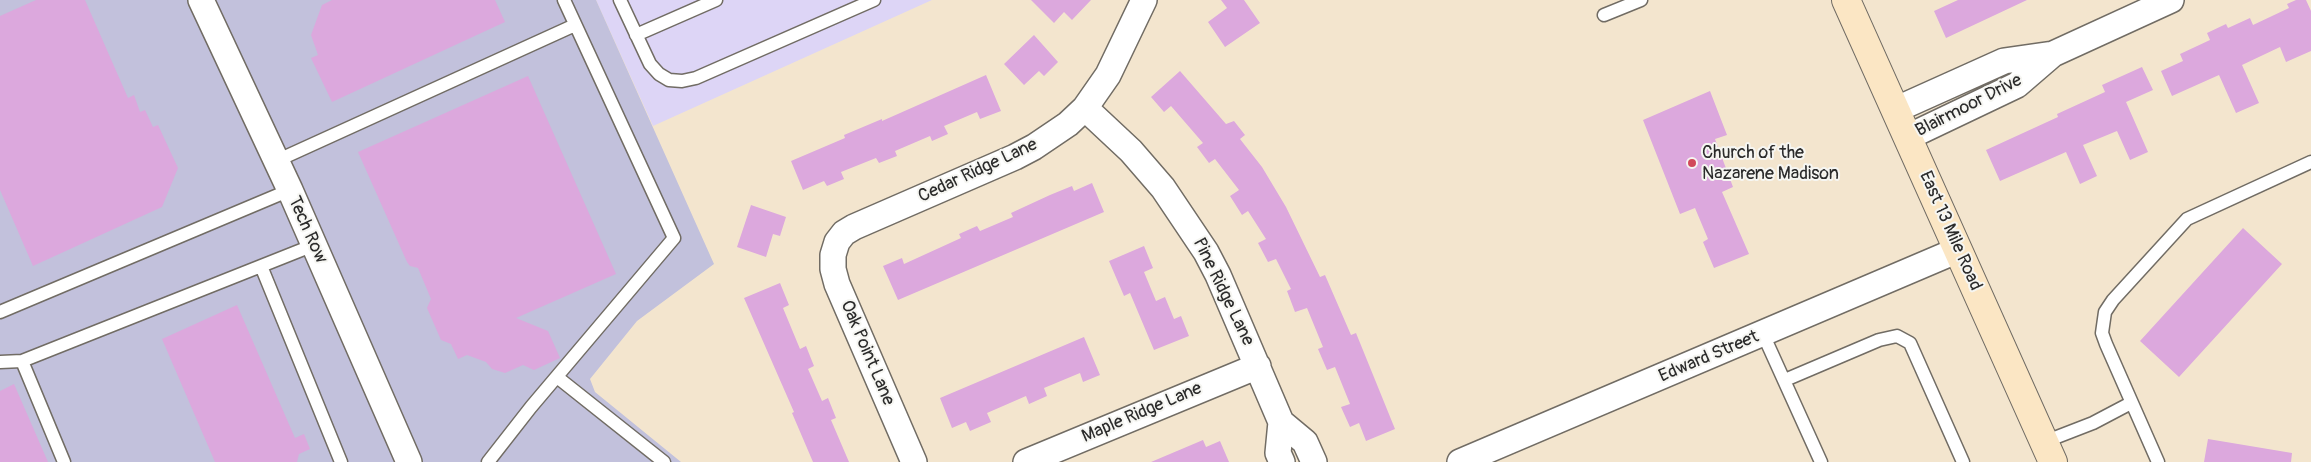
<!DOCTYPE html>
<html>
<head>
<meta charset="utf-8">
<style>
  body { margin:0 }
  canvas { display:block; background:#f3e5ce }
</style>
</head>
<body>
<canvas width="2311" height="462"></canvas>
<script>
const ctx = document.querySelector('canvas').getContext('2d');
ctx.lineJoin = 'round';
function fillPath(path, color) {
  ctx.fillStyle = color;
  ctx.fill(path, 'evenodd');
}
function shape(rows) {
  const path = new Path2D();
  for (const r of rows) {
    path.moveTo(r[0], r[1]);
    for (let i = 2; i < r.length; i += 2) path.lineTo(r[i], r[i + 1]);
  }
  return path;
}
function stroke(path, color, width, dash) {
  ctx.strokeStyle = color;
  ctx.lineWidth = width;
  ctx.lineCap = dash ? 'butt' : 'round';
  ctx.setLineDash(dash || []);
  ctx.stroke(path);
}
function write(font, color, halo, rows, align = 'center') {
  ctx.font = font + ' Pangolin,sans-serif';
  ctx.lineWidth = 4;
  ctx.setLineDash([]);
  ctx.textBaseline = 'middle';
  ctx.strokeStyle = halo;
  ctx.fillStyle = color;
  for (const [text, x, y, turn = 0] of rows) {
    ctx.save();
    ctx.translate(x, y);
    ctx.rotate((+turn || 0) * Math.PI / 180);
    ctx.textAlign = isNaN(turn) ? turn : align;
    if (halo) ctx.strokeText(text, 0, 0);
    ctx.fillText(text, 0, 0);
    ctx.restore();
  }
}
fillPath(shape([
  [596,0,932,0,653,126]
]), '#ddd5f6');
fillPath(shape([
  [0,0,596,0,714,264,637,321,590,379,595,392,681,462,0,462]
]), '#c2c1dc');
fillPath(shape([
  [36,0,85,0,128,98,134,95,140,112,145,110,153,127,158,125,178,168,162,207,33,266,0,190,0,16],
  [332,0,495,0,505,22,332,102,311,58,318,55,311,35,322,5],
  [1031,0,1091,0,1072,20,1064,12,1054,23],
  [1221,0,1244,0,1260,23,1225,47,1208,22,1227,8],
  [1958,0,2027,0,1946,38,1934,11],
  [2296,0,2306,0,2311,11,2311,51,2286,62,2280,47,2242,65,2259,103,2236,113,2219,75,2172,96,2161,71,2183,61,2180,54,2210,40,2207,33,2226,24,2228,28,2250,18,2253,25,2289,8,2287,4],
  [1034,35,1058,62,1044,76,1039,71,1024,85,1004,64],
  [2142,67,2153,90,2126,102,2148,152,2130,160,2117,131,2083,145,2097,176,2080,184,2066,152,2000,181,1986,150,2058,117,2057,114,2105,92,2102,85],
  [1180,71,1226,124,1234,121,1245,135,1240,139,1262,167,1286,207,1320,277,1325,275,1351,335,1356,333,1395,429,1366,441,1359,423,1350,427,1341,407,1350,404,1335,367,1327,370,1318,349,1323,347,1307,308,1295,312,1287,291,1291,289,1276,259,1268,262,1258,243,1266,239,1248,211,1242,215,1230,196,1239,190,1215,159,1209,163,1197,147,1203,143,1171,106,1164,112,1151,97],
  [986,75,1001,111,980,119,977,112,944,126,948,134,932,141,930,136,895,151,897,156,879,163,876,158,841,172,844,179,827,186,824,181,803,190,791,161,845,138,844,135,882,119,882,121],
  [528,76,616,274,516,318,548,331,560,358,534,370,523,365,505,373,492,369,486,362,467,355,458,359,451,344,441,340,427,308,431,299,418,268,410,266,407,262,358,152],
  [1710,91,1727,135,1715,139,1733,187,1722,192,1749,254,1714,268,1703,242,1708,239,1695,208,1680,214,1643,120],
  [1092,183,1104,212,898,300,883,266,902,258,904,264,961,238,959,234,977,226,980,231,1013,217,1011,213,1050,195,1072,186,1074,191],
  [751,205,786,217,780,236,773,234,766,257,737,247],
  [2243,228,2282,264,2179,377,2140,341],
  [1144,246,1153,268,1144,272,1156,301,1165,297,1174,319,1181,316,1189,336,1154,350,1130,293,1124,296,1109,261],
  [780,283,789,305,783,308,800,349,806,346,814,366,808,369,822,401,828,398,836,418,831,420,849,462,813,462,792,413,794,412,744,298],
  [237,305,295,438,304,434,310,449,299,454,297,462,215,462,162,339],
  [1084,337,1100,375,1083,382,1080,373,1044,388,1047,396,1029,404,1026,396,987,413,991,422,970,431,966,422,952,428,940,398],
  [14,384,48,462,0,462,0,391],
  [2208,439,2292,453,2291,462,2204,462],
  [1203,440,1206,447,1220,441,1229,462,1151,462]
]), '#dca8dd');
const lane = shape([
  [620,0,650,64,659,74,669,80,682,81,696,78,874,0],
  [1604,15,1641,0],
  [636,35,716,0],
  [276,161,575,25],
  [261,266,341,462],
  [0,312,290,190],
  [1763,334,1821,462],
  [0,362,22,361],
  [557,377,664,462],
  [1785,380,1879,340,1897,336,1910,343,1963,462],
  [2044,442,2093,423,2131,403],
  [64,462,22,361,314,245],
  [488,462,531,407,674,238,564,0],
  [2158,462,2106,344,2102,333,2105,312,2113,300,2187,219,2311,162]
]);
const street = shape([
  [201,0,290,190,409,462],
  [1085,108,1131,151,1163,188,1206,252,1218,275,1281,422,1278,453,1282,462],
  [1895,110,2004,61,2053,54,2171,0],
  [1908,137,2017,85,2053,54],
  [1281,422,1305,442,1314,462],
  [914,462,837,284,833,269,833,255,837,242,844,233,854,227,1015,157,1034,147,1068,124,1085,108,1108,75,1144,0],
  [1026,462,1258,366],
  [1460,462,1958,250]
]);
const secondary = shape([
  [1846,0,2053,462]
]);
stroke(lane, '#716c64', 15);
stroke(street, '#716c64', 28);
stroke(secondary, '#716c64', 30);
stroke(lane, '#fff', 12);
stroke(street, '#fff', 25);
stroke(secondary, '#fbe6c4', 28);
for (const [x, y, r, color] of [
  [1692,163,5,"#d1495b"]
]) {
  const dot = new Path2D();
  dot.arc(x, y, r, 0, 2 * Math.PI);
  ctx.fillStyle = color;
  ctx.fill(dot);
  stroke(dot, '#f6f6f2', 2);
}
write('18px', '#2b2b2b', '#f6f6f2', [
  ["Blairmoor Drive",1969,106,-27],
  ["Cedar Ridge Lane",978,171,-25],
  ["Tech Row",307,230,66],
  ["East 13 Mile Road",1950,231,66],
  ["Pine Ridge Lane",1223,292,64],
  ["Oak Point Lane",867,353,67],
  ["Edward Street",1709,357,-23],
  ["Maple Ridge Lane",1142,413,-23]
]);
write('18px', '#2b2b2b', '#f6f6f2', [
  ["Church of the",1702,153],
  ["Nazarene Madison",1702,174]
], 'left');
</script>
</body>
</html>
